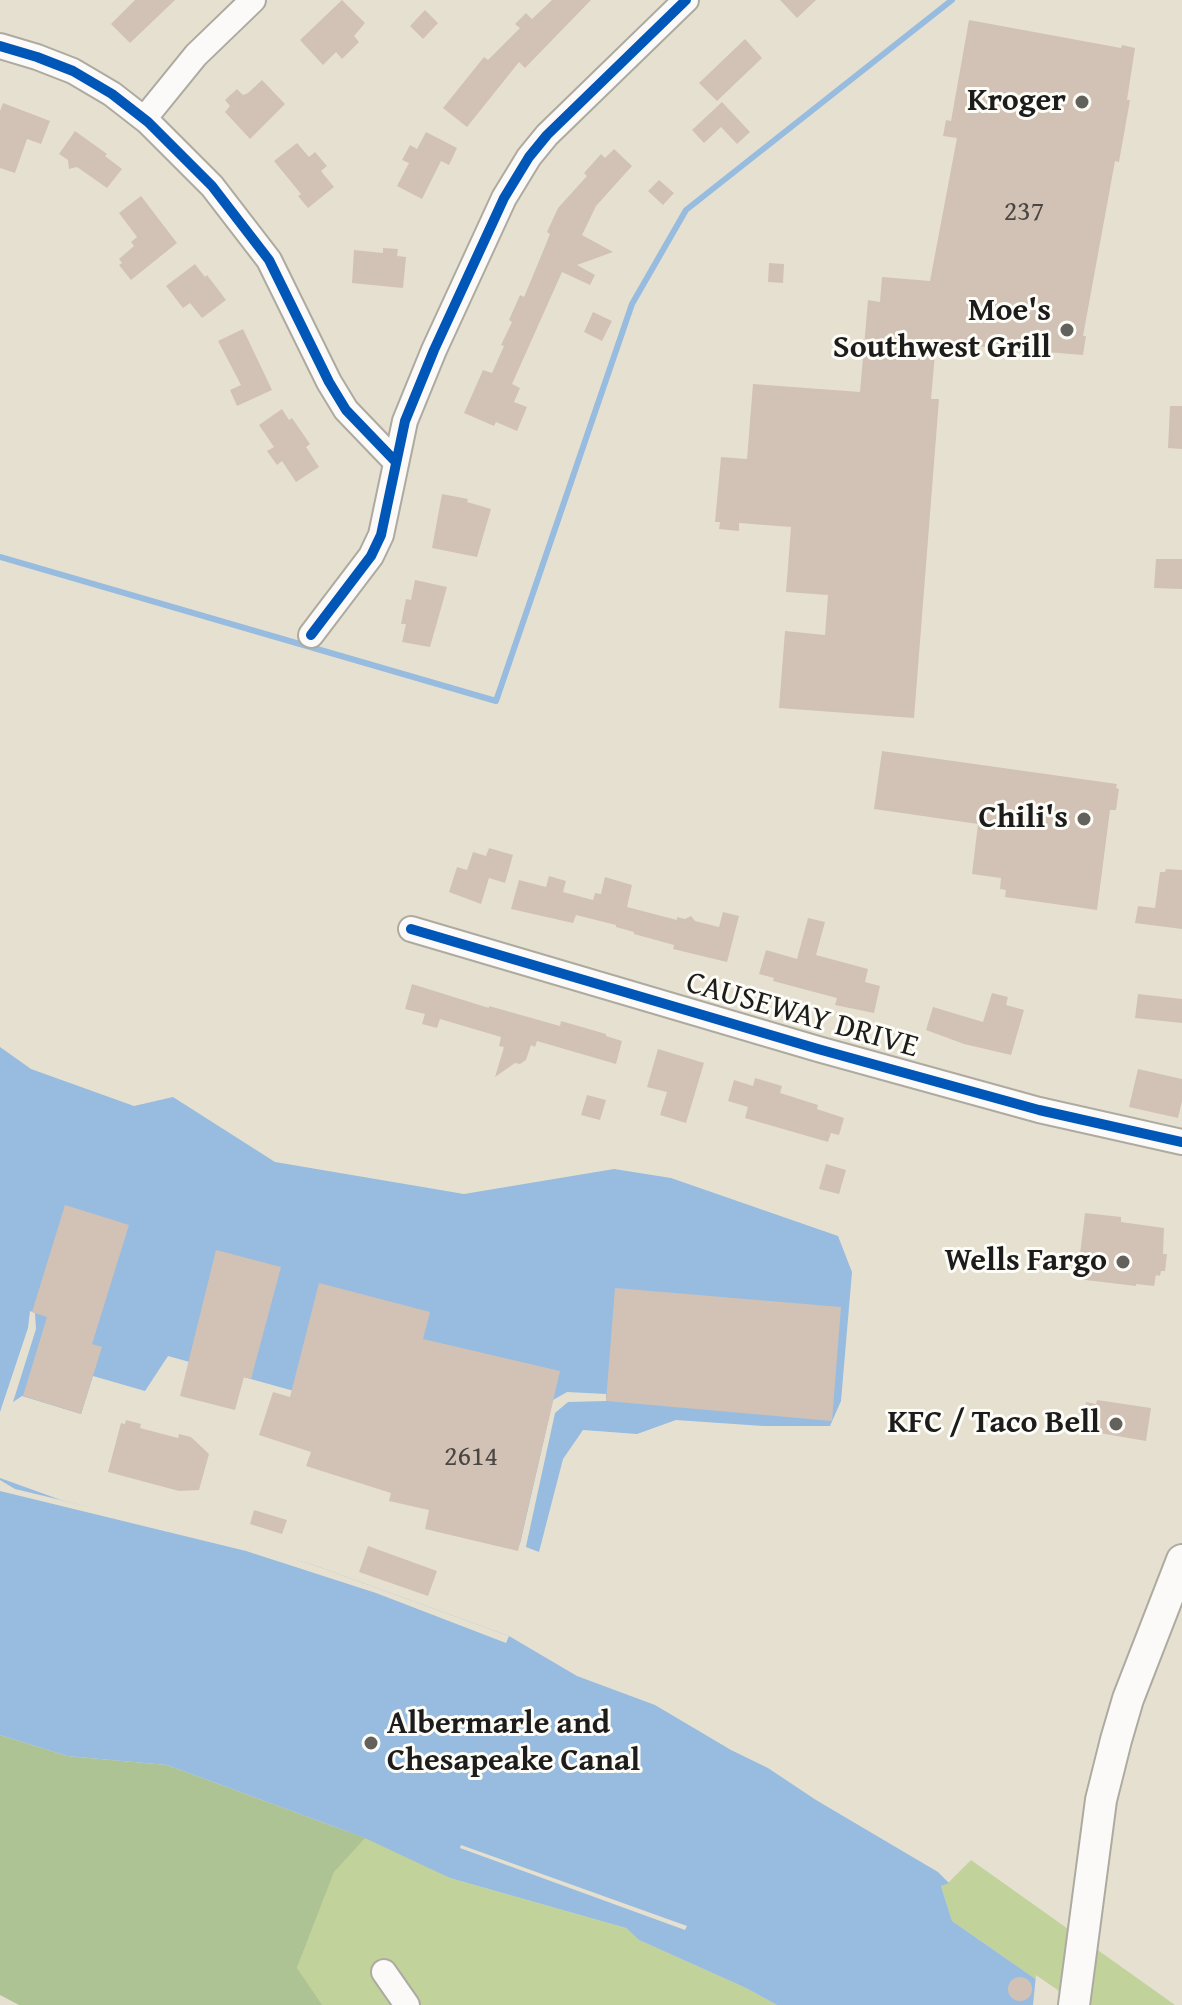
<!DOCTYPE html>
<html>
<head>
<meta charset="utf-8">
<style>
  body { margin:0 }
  canvas { display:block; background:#e6e0d0 }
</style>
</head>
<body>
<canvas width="1182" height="2005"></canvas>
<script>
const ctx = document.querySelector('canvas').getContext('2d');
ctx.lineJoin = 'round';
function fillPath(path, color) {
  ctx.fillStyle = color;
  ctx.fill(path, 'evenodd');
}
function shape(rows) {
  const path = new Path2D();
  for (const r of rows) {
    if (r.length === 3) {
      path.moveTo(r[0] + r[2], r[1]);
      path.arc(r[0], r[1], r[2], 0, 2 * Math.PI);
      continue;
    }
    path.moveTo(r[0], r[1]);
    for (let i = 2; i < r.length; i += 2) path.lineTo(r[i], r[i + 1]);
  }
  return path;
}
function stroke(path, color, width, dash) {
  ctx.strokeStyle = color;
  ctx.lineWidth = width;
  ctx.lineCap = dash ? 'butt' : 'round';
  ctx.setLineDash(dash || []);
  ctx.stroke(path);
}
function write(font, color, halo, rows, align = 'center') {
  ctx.font = font + ' "Gentium Book Plus",serif';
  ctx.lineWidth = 6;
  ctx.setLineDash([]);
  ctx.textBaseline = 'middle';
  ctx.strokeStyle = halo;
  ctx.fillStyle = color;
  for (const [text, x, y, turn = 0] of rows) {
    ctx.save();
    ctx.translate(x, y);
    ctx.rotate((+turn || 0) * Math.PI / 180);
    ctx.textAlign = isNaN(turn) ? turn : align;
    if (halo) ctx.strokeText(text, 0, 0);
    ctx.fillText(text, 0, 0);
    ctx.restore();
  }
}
fillPath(shape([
  [350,1829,450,1878,626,1928,639,1940,746,1988,777,2005,317,2005,297,1968],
  [971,1860,1175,2005,1073,2005,952,1921,941,1886,949,1882]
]), '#c1d29b');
fillPath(shape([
  [0,1735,67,1756,167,1765,365,1838,334,1872,297,1968,322,2005,19,2005,0,1995]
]), '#aec394');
fillPath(shape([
  [0,1047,31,1069,134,1106,173,1097,275,1162,464,1194,614,1169,671,1178,838,1236,852,1272,841,1401,830,1426,763,1426,676,1420,637,1434,583,1430,563,1459,539,1552,429,1510,409,1423,168,1356,145,1391,93,1376,81,1414,22,1396,13,1402,0,1440],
  [0,1478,61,1500,311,1564,509,1636,577,1676,655,1705,731,1750,768,1768,816,1800,938,1872,949,1883,941,1886,952,1921,1073,2005,777,2005,746,1988,639,1940,626,1928,450,1878,365,1838,167,1765,67,1756,0,1735]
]), '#97bcdf');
fillPath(shape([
  [30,1311,35,1313,36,1329,13,1402,17,1404,4,1441,0,1444,0,1412,28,1328],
  [567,1392,606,1394,606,1401,568,1402,555,1413,525,1551,519,1548,553,1400],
  [0,1480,15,1489,215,1537,311,1564,509,1636,506,1643,376,1593,246,1551,0,1491],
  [461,1845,687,1926,685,1930,460,1848],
  [1036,1975,1075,2002,1077,2005,1033,2005]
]), '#e6e0d0');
stroke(shape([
  [0,557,496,701,632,304,686,210,952,0]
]), '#97bcdf', 6);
fillPath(shape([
  [135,0,175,0,130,43,111,24],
  [342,0,365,23,354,36,359,42,342,59,336,52,323,65,300,40],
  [552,0,591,0,525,68,519,62,467,127,443,108,484,57,488,60,520,28,515,24,526,13,532,19],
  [780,0,816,0,797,18],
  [425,10,438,23,423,39,410,26],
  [969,20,1121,48,1122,45,1135,48,1127,100,1130,100,1119,162,1115,161,1083,336,1086,336,1083,355,936,343,931,399,939,399,914,718,779,708,785,631,825,635,828,595,786,592,791,527,739,523,739,531,719,529,720,522,715,522,721,457,747,459,753,384,860,392,868,300,880,302,882,277,930,281,957,138,943,136,946,120,951,121],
  [745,39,762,58,717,101,699,83],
  [262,80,285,104,250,139,225,112,230,106,225,100,237,89,243,95,248,93],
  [722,102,750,132,737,144,721,127,704,143,692,130],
  [3,103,50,121,41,144,27,139,15,173,0,168,0,111],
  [75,131,107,154,105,156,122,169,107,188,77,167,69,169,68,160,59,154],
  [426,132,457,148,449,165,441,161,422,199,397,186,409,163,402,160,410,145,417,149],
  [297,143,309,157,315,152,327,166,321,171,334,187,308,208,298,196,301,194,274,161],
  [614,149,632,166,596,206,582,235,613,252,577,265,595,275,590,285,562,272,512,384,520,388,514,402,527,407,517,431,496,422,494,426,464,413,483,370,492,373,504,346,501,345,512,322,509,320,520,295,524,297,539,261,550,234,547,232,558,208,587,176,584,173,601,154,605,158],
  [659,180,674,193,663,205,648,191],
  [141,196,177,243,131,280,119,265,122,263,119,259,134,246,131,242,137,237,119,213],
  [383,248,398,249,397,256,406,257,403,288,352,283,354,250,383,253],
  [769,263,784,264,783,283,768,282],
  [195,264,205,277,207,275,226,300,202,318,190,303,183,308,166,286],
  [593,312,612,321,602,341,584,332],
  [243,329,272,390,237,406,230,390,241,385,218,341],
  [1170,406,1182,406,1182,449,1168,448],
  [282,409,289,420,292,418,310,444,306,447,319,467,296,482,282,461,277,465,267,451,274,447,259,425],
  [442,494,468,499,467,502,491,509,477,557,432,548],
  [1156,559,1182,559,1182,589,1154,588],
  [415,580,447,587,430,647,402,642,406,624,401,624,406,599,411,600],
  [882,751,1117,784,1116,788,1119,789,1116,810,1110,810,1097,910,1005,897,1006,890,1000,889,1001,878,972,874,978,824,874,809],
  [489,848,513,855,505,883,489,878,481,904,449,892,457,867,467,870,473,852,486,856],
  [1166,869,1182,870,1182,929,1135,923,1138,906,1155,908,1160,872,1165,872],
  [549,876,566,881,563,892,593,900,595,893,601,894,605,877,632,885,627,907,677,920,677,917,685,919,691,916,695,921,719,927,723,912,739,916,727,962,673,949,674,945,634,934,634,932,616,927,616,925,576,915,573,923,511,909,519,880,546,887],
  [808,918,825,922,816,955,868,969,865,982,880,986,874,1013,835,1005,837,998,773,981,774,978,759,974,766,950,797,959],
  [412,984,489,1008,489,1006,560,1026,561,1021,606,1034,606,1036,622,1041,616,1064,537,1041,535,1047,531,1045,526,1060,520,1064,515,1063,495,1077,504,1047,499,1046,501,1037,440,1019,437,1028,422,1024,425,1014,405,1009],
  [992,993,1008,997,1006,1005,1024,1010,1011,1055,964,1044,926,1030,933,1007,983,1022],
  [1138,994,1182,999,1182,1023,1135,1018],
  [658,1049,704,1063,686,1123,660,1115,667,1092,647,1087],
  [1138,1069,1182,1079,1182,1101,1178,1118,1129,1107],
  [755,1078,782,1086,780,1093,818,1105,817,1109,844,1118,839,1135,831,1133,828,1142,745,1118,748,1107,728,1101,734,1080,753,1086],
  [587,1095,606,1100,600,1120,581,1115],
  [826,1164,846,1170,839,1194,819,1189],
  [65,1205,129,1225,92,1344,102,1347,81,1414,23,1396,47,1317,32,1312],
  [1085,1213,1121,1217,1121,1222,1164,1228,1163,1254,1167,1254,1165,1271,1161,1271,1160,1276,1156,1275,1154,1286,1136,1284,1136,1286,1077,1279],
  [216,1250,281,1267,251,1379,244,1377,235,1410,180,1396],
  [319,1283,430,1312,423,1339,560,1371,518,1551,425,1529,429,1510,389,1501,391,1493,306,1466,311,1452,259,1435,273,1392,290,1397],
  [615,1288,841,1307,832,1421,606,1401],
  [1097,1400,1151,1408,1146,1441,1082,1430,1086,1402,1096,1404],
  [126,1420,141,1424,140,1428,178,1438,179,1434,191,1437,209,1454,199,1490,179,1491,108,1472,121,1423,125,1424],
  [254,1510,287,1520,282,1534,250,1524],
  [368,1546,437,1571,428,1596,359,1572],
  [1020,1989,12]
]), '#d2c2b6');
const minor = shape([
  [0,46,37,57,73,71,112,94,148,122,212,186,269,260,329,382,346,410,395,461],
  [144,119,196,55,253,0],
  [311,635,371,556,381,535,405,421,434,350,504,198,529,157,547,135,686,0],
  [411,929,818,1049,1039,1110,1182,1142],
  [384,1972,407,2005]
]);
const major = shape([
  [1074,2005,1101,1800,1116,1740,1128,1699,1182,1560]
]);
stroke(minor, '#adaaa0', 28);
stroke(major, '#adaaa0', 34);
stroke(minor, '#fbfaf8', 24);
stroke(major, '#fbfaf8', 30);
stroke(shape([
  [0,46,37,57,73,71,112,94,148,122,212,186,269,260,329,382,346,410,395,461],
  [311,635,371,556,381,535,405,421,434,350,504,198,529,157,547,135,686,0],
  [411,929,818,1049,1039,1110,1182,1142]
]), '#0057b8', 10);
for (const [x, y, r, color] of [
  [1082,102,8,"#63615b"],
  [1067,330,8,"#63615b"],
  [1084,819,8,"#63615b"],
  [1123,1262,8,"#63615b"],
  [1116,1424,8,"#63615b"],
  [371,1743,8,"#63615b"]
]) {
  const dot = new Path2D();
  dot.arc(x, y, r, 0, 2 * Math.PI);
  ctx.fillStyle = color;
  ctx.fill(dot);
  stroke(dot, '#fdfcf7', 3);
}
write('28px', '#4a4642', null, [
  ["237",1024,213],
  ["2614",471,1458]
]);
write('bold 32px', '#1c1c1c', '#fdfcf7', [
  ["Kroger",1066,102],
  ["Moe's",1051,312],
  ["Southwest Grill",1051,349],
  ["Chili's",1068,819],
  ["Wells Fargo",1107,1262],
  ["KFC / Taco Bell",1100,1424],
  ["Albermarle and",387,1725,"left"],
  ["Chesapeake Canal",387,1762,"left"]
], 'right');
write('32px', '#1c1c1c', '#fdfcf7', [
  ["CAUSEWAY DRIVE",802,1016,16]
]);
</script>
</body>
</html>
